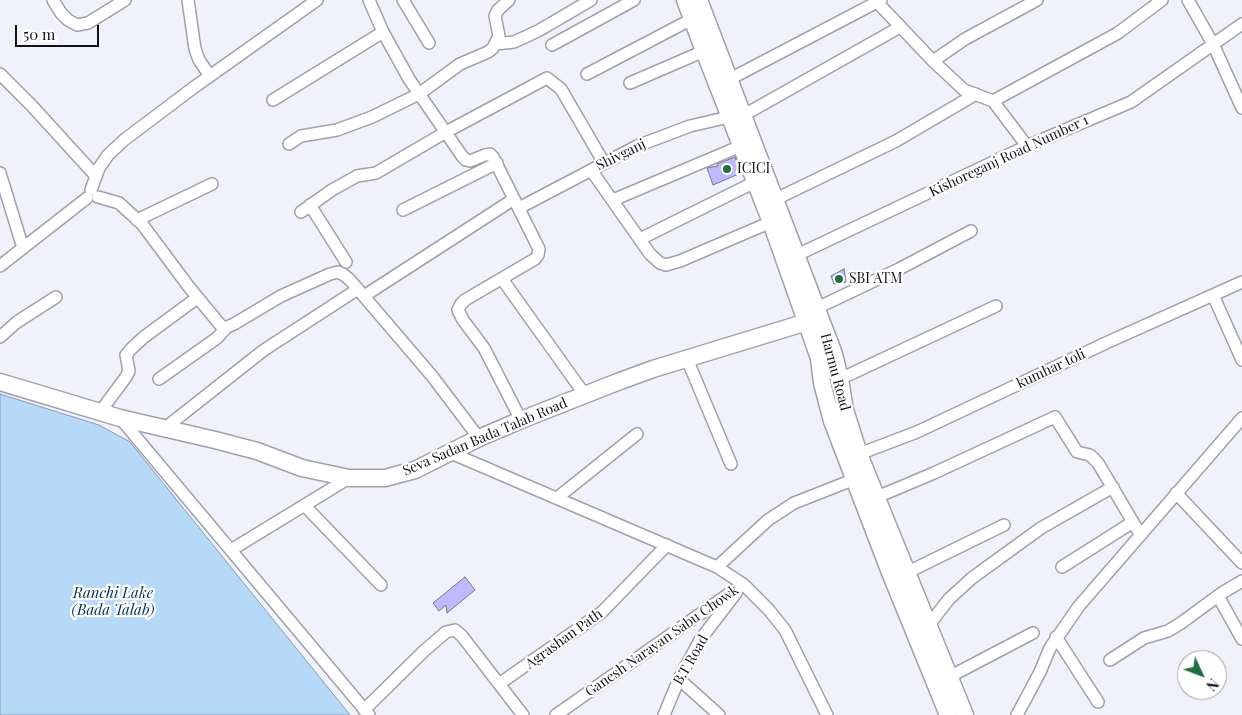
<!DOCTYPE html>
<html>
<head>
<meta charset="utf-8">
<style>
  body { margin:0 }
  #map { position:relative; width:1242px; height:715px; overflow:hidden; background:#f1f1fc; font-family:"Playfair Display",serif }
  canvas { display:block }
  .north { position:absolute; left:1177px; top:650px; width:50px; height:50px; box-sizing:border-box; background:#fff; border:1px solid #a0a0a1; border-radius:50%; rotate:133deg; font-size:14px; font-weight:700; line-height:20px; text-align:center; color:#121215 }
  .north::after { content:''; display:block; margin:auto; width:18px; height:22px; background:#206f3f; clip-path:polygon(50% 0,100% 100%,50% 72%,0 100%) }
  .scale { position:absolute; left:15px; top:25px; width:84px; height:22px; box-sizing:border-box; border:2px solid #121215; border-top:0; padding-left:6px; font-size:15px; line-height:18px; white-space:nowrap; color:#121215; -webkit-text-stroke:4px #fff; paint-order:stroke }
</style>
</head>
<body>
<div id="map">
<canvas width="1242" height="715"></canvas>
<div class="north">N</div>
<div class="scale">50 m</div>
</div>
<script>
const ctx = document.querySelector('canvas').getContext('2d');
ctx.lineJoin = 'round';
function fillPath(path, color) {
  ctx.fillStyle = color;
  ctx.fill(path, 'evenodd');
}
function shape(rows) {
  const path = new Path2D();
  for (const r of rows) {
    path.moveTo(r[0], r[1]);
    for (let i = 2; i < r.length; i += 2) path.lineTo(r[i], r[i + 1]);
  }
  return path;
}
function stroke(path, color, width, dash) {
  ctx.strokeStyle = color;
  ctx.lineWidth = width;
  ctx.lineCap = dash ? 'butt' : 'round';
  ctx.setLineDash(dash || []);
  ctx.stroke(path);
}
function write(font, color, halo, rows, align = 'center') {
  ctx.font = font + ' "Playfair Display",serif';
  ctx.lineWidth = 4.5;
  ctx.setLineDash([]);
  ctx.textBaseline = 'middle';
  ctx.strokeStyle = halo;
  ctx.fillStyle = color;
  for (const [text, x, y, turn = 0] of rows) {
    ctx.save();
    ctx.translate(x, y);
    ctx.rotate((+turn || 0) * Math.PI / 180);
    ctx.textAlign = isNaN(turn) ? turn : align;
    if (halo) ctx.strokeText(text, 0, 0);
    ctx.fillText(text, 0, 0);
    ctx.restore();
  }
}
const water = shape([
  [0,394,99,425,130,442,350,715,0,715,0,394]
]);
fillPath(water, '#b6d9f8');
stroke(water, '#859db4', 1);
const building = shape([
  [735,157,741,173,713,185,707,168,718,166,717,164,735,157],
  [844,269,846,282,834,284,831,276,844,269],
  [465,577,475,590,447,613,446,605,439,611,433,603,465,577]
]);
fillPath(building, '#bdbafd');
stroke(building, '#777780', 1);
const street = shape([
  [53,0,61,13,68,20,77,25,88,23,125,0],
  [188,0,195,49,199,60,210,76],
  [369,0,383,32,409,79,462,156,466,160,470,161,485,155,490,154,493,157,539,249,538,255,535,259,465,300,461,304,458,310,463,320,484,348,521,420],
  [403,0,429,43],
  [875,0,933,61,964,90,993,101,1027,146],
  [1188,0,1213,44,1242,108],
  [496,44,514,42,538,31,591,0],
  [552,45,634,0],
  [933,61,965,39,1037,0],
  [0,74,32,106,95,175],
  [587,74,692,19],
  [730,79,881,0],
  [630,83,704,51],
  [273,100,383,32],
  [993,101,1118,33,1162,0],
  [744,115,900,27],
  [289,144,301,136,337,130,372,117,419,94,460,64,488,52,493,48,499,36,495,16,498,10,509,0],
  [591,170,650,254,660,263,666,265,680,261,771,222],
  [0,173,23,248],
  [91,190,99,168,108,155,124,140,193,88,317,0],
  [98,197,119,203,142,224,189,287,222,327,227,327,234,324,281,296,330,274,338,272,344,275,350,280,432,376,479,438],
  [776,199,896,141,976,94],
  [613,200,741,146],
  [310,205,346,262],
  [519,208,637,146,690,126,729,117],
  [403,210,497,163],
  [301,212,332,190,357,176,376,173,446,132,547,78,561,89,604,163],
  [137,220,212,184],
  [640,239,755,182],
  [797,255,1027,146,1131,102,1242,24],
  [0,266,87,198],
  [502,279,585,395],
  [1213,295,1242,360],
  [364,296,514,199],
  [817,308,899,269,971,231],
  [0,337,17,322,56,297],
  [687,359,731,464],
  [159,379,217,338,227,327],
  [840,379,996,306],
  [100,412,126,377,129,371,126,355,131,349,144,337,197,298],
  [120,418,369,715],
  [165,428,264,350,358,289],
  [451,453,717,567,743,584,769,610,785,630,827,715],
  [859,454,917,432,1108,342,1242,282],
  [1176,493,1242,563],
  [877,497,934,473,1055,417,1077,452,1090,455,1098,463,1140,534],
  [557,498,637,434],
  [305,506,381,585],
  [231,550,349,478],
  [717,567,768,520,794,503,855,479],
  [1062,567,1133,522],
  [906,573,1004,525],
  [1218,596,1242,639],
  [928,626,949,599,972,578,1041,528,1113,487],
  [1056,637,1098,702],
  [1110,660,1144,638,1168,631,1181,623,1222,593,1242,581],
  [949,677,1033,633],
  [679,679,719,715],
  [499,684,602,612,667,545],
  [364,710,424,651,446,632,455,630,462,636,523,715],
  [556,715,743,584],
  [664,715,679,679,700,640,736,593],
  [1017,715,1040,672,1050,648,1079,606,1242,418]
]);
const secondary = shape([
  [685,0,704,51,771,222,819,358,822,383,832,421,889,570,948,715],
  [699,0,834,354,840,379,845,410,859,454,965,715],
  [0,382,120,418,215,440,257,451,302,468,349,478,385,478,415,470,479,438,521,420,620,381,653,369,820,318]
]);
stroke(street, '#a1a1ab', 14);
stroke(secondary, '#a1a1ab', 19);
stroke(street, '#fff', 11);
stroke(secondary, '#fff', 16);
for (const [x, y, r, color] of [
  [727,169,5,"#206f3f"],
  [839,279,5,"#206f3f"]
]) {
  const dot = new Path2D();
  dot.arc(x, y, r, 0, 2 * Math.PI);
  ctx.fillStyle = color;
  ctx.fill(dot);
  stroke(dot, '#fff', 2);
}
write('14px', '#121215', '#fff', [
  ["Shivganj",621,155,-26],
  ["Kishoreganj Road Number 1",1009,156,-25],
  ["kumhar toli",1051,369,-25],
  ["Harmu Road",835,372,75],
  ["Seva Sadan Bada Talab Road",485,437,-23],
  ["Agrashan Path",564,639,-36],
  ["Ganesh Narayan Sabu Chowk",662,641,-35],
  ["B.T Road",691,660,-60]
]);
write('14px', '#121215', '#fff', [
  ["ICICI",737,169],
  ["SBI ATM",849,279]
], 'left');
write('italic 15px', '#002f4e', '#fff', [
  ["Ranchi Lake",113,593],
  ["(Bada Talab)",113,610]
]);
</script>
</body>
</html>
